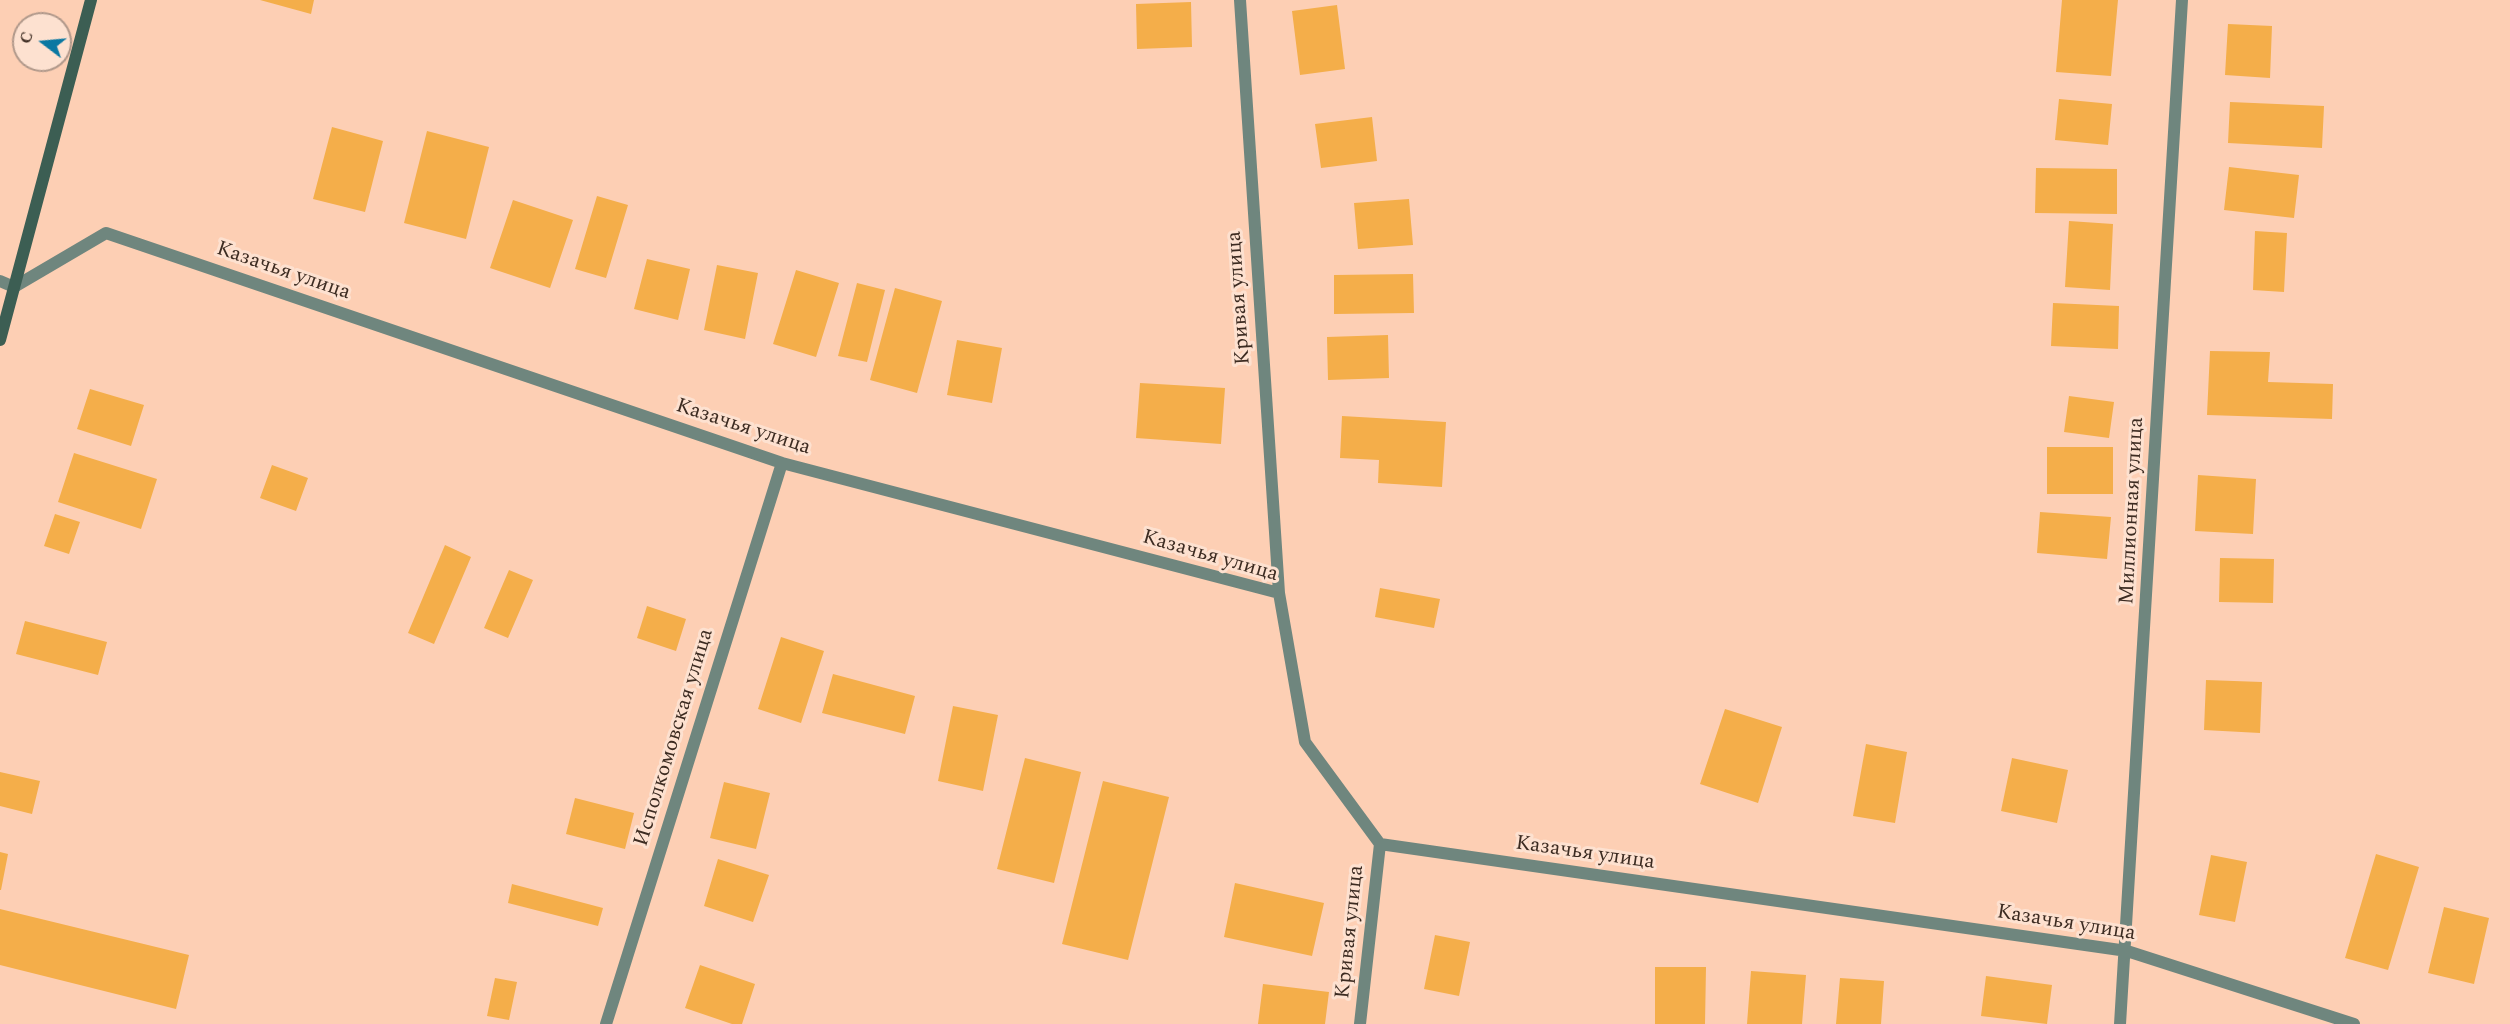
<!DOCTYPE html>
<html>
<head>
<meta charset="utf-8">
<style>
  body { margin:0 }
  #map { position:relative; width:2510px; height:1024px; overflow:hidden; background:#fdcfb4; font-family:Spectral,serif }
  canvas { display:block }
  .north { position:absolute; left:12px; top:12px; width:60px; height:60px; box-sizing:border-box; background:#fde1d0; border:2px solid #b0988a; border-radius:50%; rotate:286deg; font-size:16px; font-weight:700; line-height:24px; text-align:center; color:#3c2b21 }
  .north::after { content:''; display:block; margin:auto; width:21px; height:27px; background:#0a78a2; clip-path:polygon(50% 0,100% 100%,50% 72%,0 100%) }
</style>
</head>
<body>
<div id="map">
<canvas width="2510" height="1024"></canvas>
<div class="north">С</div>
</div>
<script>
const ctx = document.querySelector('canvas').getContext('2d');
ctx.lineJoin = 'round';
function fillPath(path, color) {
  ctx.fillStyle = color;
  ctx.fill(path, 'evenodd');
}
function shape(rows) {
  const path = new Path2D();
  for (const r of rows) {
    path.moveTo(r[0], r[1]);
    for (let i = 2; i < r.length; i += 2) path.lineTo(r[i], r[i + 1]);
  }
  return path;
}
function stroke(path, color, width, dash) {
  ctx.strokeStyle = color;
  ctx.lineWidth = width;
  ctx.lineCap = dash ? 'butt' : 'round';
  ctx.setLineDash(dash || []);
  ctx.stroke(path);
}
function write(font, color, halo, rows, align = 'center') {
  ctx.font = font + ' Spectral,serif';
  ctx.lineWidth = 6;
  ctx.setLineDash([]);
  ctx.textBaseline = 'middle';
  ctx.strokeStyle = halo;
  ctx.fillStyle = color;
  for (const [text, x, y, turn = 0] of rows) {
    ctx.save();
    ctx.translate(x, y);
    ctx.rotate((+turn || 0) * Math.PI / 180);
    ctx.textAlign = isNaN(turn) ? turn : align;
    if (halo) ctx.strokeText(text, 0, 0);
    ctx.fillText(text, 0, 0);
    ctx.restore();
  }
}
fillPath(shape([
  [260,0,314,0,311,14],
  [2062,0,2118,0,2111,76,2056,72],
  [1191,2,1192,47,1137,49,1136,4],
  [1337,5,1345,69,1300,75,1292,11],
  [2228,24,2272,26,2270,78,2225,75],
  [2059,99,2112,104,2108,145,2055,140],
  [2230,102,2324,106,2322,148,2228,143],
  [1372,117,1377,161,1321,168,1315,124],
  [332,127,383,141,365,212,313,199],
  [427,131,489,147,466,239,404,223],
  [2229,167,2299,175,2294,218,2224,210],
  [2036,168,2117,169,2117,214,2035,213],
  [597,196,628,205,606,278,575,269],
  [1409,199,1413,245,1358,249,1354,203],
  [513,200,573,220,550,288,490,268],
  [2069,221,2113,224,2110,290,2065,287],
  [2255,231,2287,233,2284,292,2253,290],
  [647,259,690,269,678,320,634,309],
  [717,265,758,273,745,339,704,330],
  [796,270,839,283,816,357,773,344],
  [1413,274,1414,313,1334,314,1334,275],
  [857,283,885,290,867,362,838,356],
  [895,288,942,301,917,393,870,380],
  [2053,303,2119,306,2118,349,2051,346],
  [1388,335,1389,378,1328,380,1327,337],
  [957,340,1002,348,992,403,947,395],
  [2210,351,2270,352,2268,382,2333,384,2332,419,2207,415],
  [1140,383,1225,388,1221,444,1136,438],
  [90,389,144,405,131,446,77,429],
  [2069,396,2114,402,2109,438,2064,432],
  [1342,416,1446,422,1442,487,1378,483,1379,460,1340,458],
  [2047,447,2113,447,2113,494,2047,494],
  [74,453,157,479,141,529,58,502],
  [272,465,308,478,296,511,260,498],
  [2198,475,2256,479,2253,534,2195,531],
  [2040,512,2111,517,2107,559,2037,553],
  [55,514,80,522,69,554,44,546],
  [445,545,471,557,434,644,408,633],
  [2220,558,2274,559,2273,603,2219,602],
  [509,570,533,580,508,638,484,628],
  [1380,588,1440,599,1434,628,1375,617],
  [647,606,686,619,676,651,637,638],
  [25,621,107,642,98,675,16,654],
  [781,637,824,651,801,723,758,709],
  [833,674,915,696,905,734,822,713],
  [2206,680,2262,682,2260,733,2204,730],
  [953,706,998,715,983,791,938,781],
  [1725,709,1782,727,1758,803,1700,784],
  [1866,744,1907,752,1895,823,1853,816],
  [1025,758,1081,772,1054,883,997,869],
  [2012,758,2068,770,2057,823,2001,811],
  [0,772,40,781,32,814,0,806],
  [1103,781,1169,797,1128,960,1062,944],
  [724,782,770,793,756,849,710,838],
  [575,798,634,813,625,849,566,834],
  [0,852,8,854,1,890,0,890],
  [2376,854,2419,867,2388,970,2345,958],
  [2211,855,2247,862,2235,922,2199,915],
  [718,859,769,875,753,922,704,906],
  [1235,883,1324,903,1312,956,1224,937],
  [512,884,603,908,598,926,508,903],
  [2444,907,2489,918,2474,984,2428,973],
  [0,909,189,955,176,1009,0,965],
  [1435,935,1470,942,1459,996,1424,989],
  [700,965,755,984,742,1024,732,1024,685,1008],
  [1655,967,1706,967,1705,1024,1655,1024],
  [1751,971,1806,975,1802,1024,1747,1024],
  [1986,976,2052,985,2047,1024,1981,1016],
  [495,978,517,982,509,1020,487,1016],
  [1840,978,1884,981,1881,1024,1836,1024],
  [1263,984,1329,992,1325,1024,1258,1024]
]), '#f4ae4a');
stroke(shape([
  [1240,0,1279,593],
  [0,281,14,287,106,233,782,463,1279,593,1305,742,1380,844,2127,951,2354,1024],
  [606,1024,782,463],
  [1360,1024,1380,844],
  [2120,1024,2182,0]
]), '#6f867e', 12);
stroke(shape([
  [0,340,91,0]
]), '#3c5e53', 12);
write('21px', '#3c2b21', '#fde1d0', [
  ["Казачья улица",283,272,19],
  ["Кривая улица",1240,298,-94],
  ["Казачья улица",743,428,18],
  ["Миллионная улица",2133,511,-87],
  ["Казачья улица",1210,557,16],
  ["Исполкомовская улица",675,738,-73],
  ["Казачья улица",1585,854,8],
  ["Казачья улица",2066,924,9],
  ["Кривая улица",1351,932,-84]
]);
</script>
</body>
</html>
